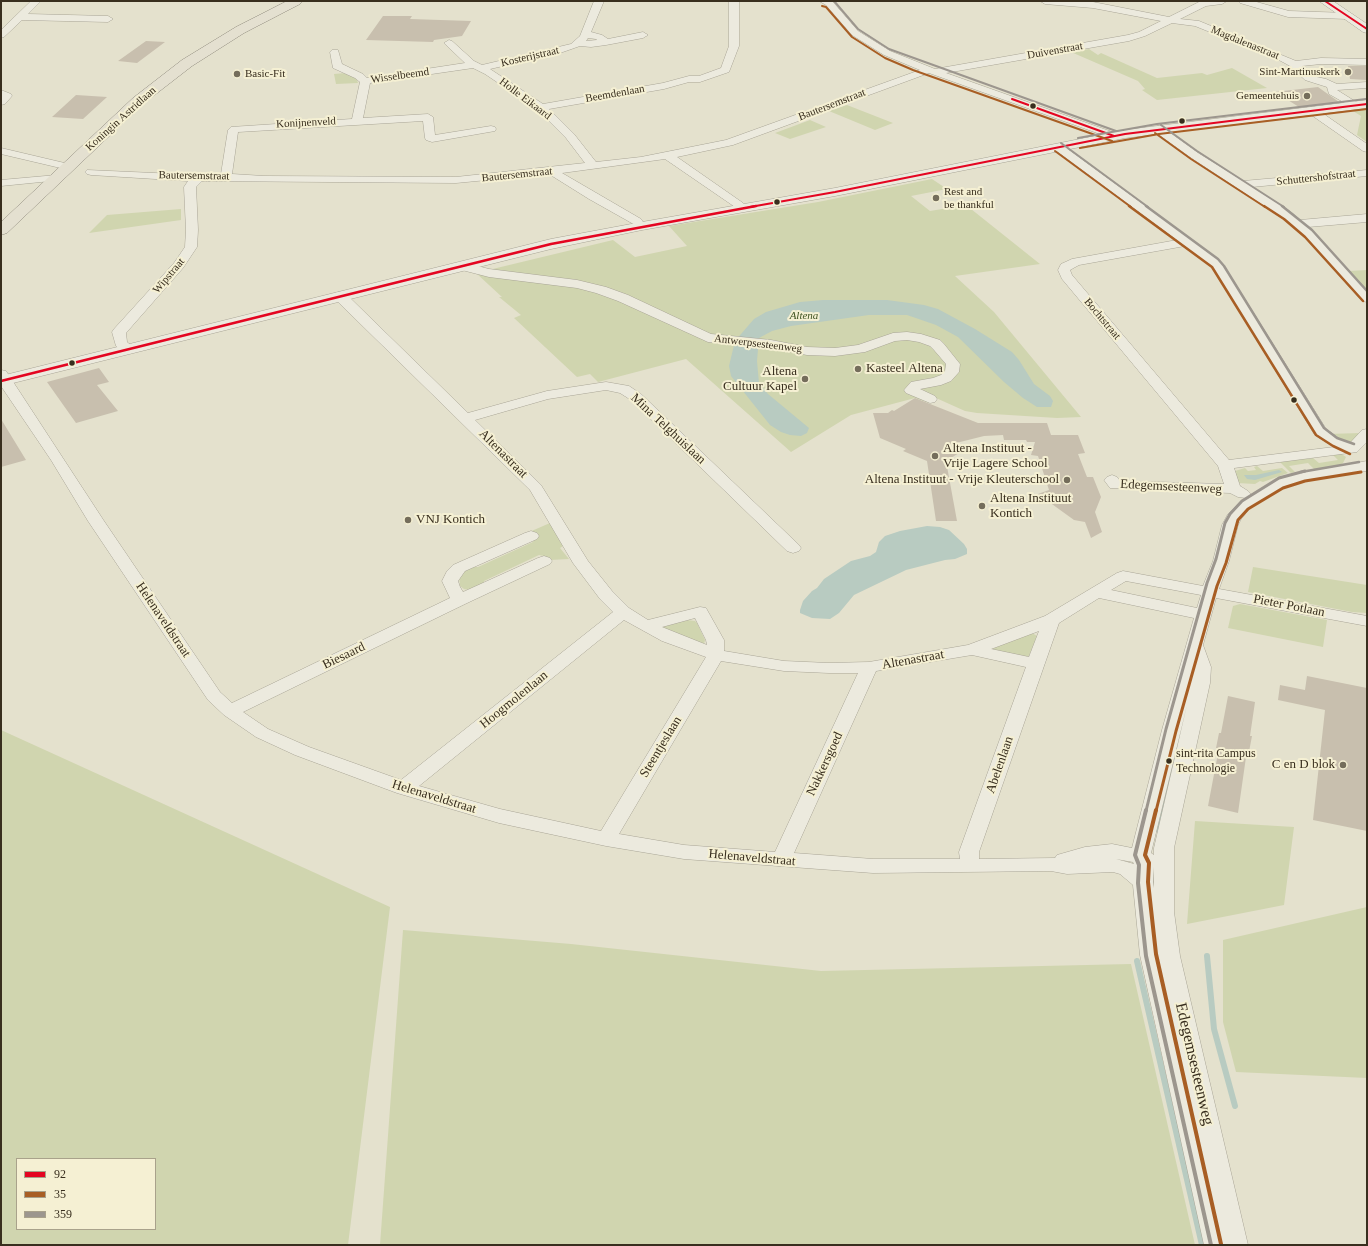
<!DOCTYPE html>
<html>
<head>
<meta charset="utf-8">
<style>
  body { margin:0 }
  #map { position:relative; width:1368px; height:1246px; overflow:hidden; background:#e4e1cd; font-family:Georgia,serif }
  canvas { display:block }
  .frame { position:absolute; inset:0; border:2px solid #382e1e; pointer-events:none }
  .legend { position:absolute; left:16px; top:1158px; width:140px; height:72px; box-sizing:border-box; background:#f5f0d3; border:1px solid #a9a28b; margin:0; padding:5px 7px; list-style:none; font-size:12px; color:#382e1e }
  .legend li { display:flex; align-items:center; gap:8px; height:20px }
  .legend b { width:20px; border:1px solid #a9a28b }
</style>
</head>
<body>
<div id="map">
<canvas width="1368" height="1246"></canvas>
<div class="frame"></div>
<ul class="legend">
<li><b style="height:5px;background:#e40521"></b>92</li>
<li><b style="height:5px;background:#a85e24"></b>35</li>
<li><b style="height:5px;background:#9c968e"></b>359</li>
</ul>
</div>
<script>
const ctx = document.querySelector('canvas').getContext('2d');
ctx.lineJoin = 'round';
function fillPath(path, color) {
  ctx.fillStyle = color;
  ctx.fill(path, 'evenodd');
}
function shape(rows) {
  const path = new Path2D();
  for (const r of rows) {
    path.moveTo(r[0], r[1]);
    for (let i = 2; i < r.length; i += 2) path.lineTo(r[i], r[i + 1]);
  }
  return path;
}
function stroke(path, color, width, dash) {
  ctx.strokeStyle = color;
  ctx.lineWidth = width;
  ctx.lineCap = dash ? 'butt' : 'round';
  ctx.setLineDash(dash || []);
  ctx.stroke(path);
}
function write(font, color, halo, rows, align = 'center') {
  ctx.font = font + ' Georgia,serif';
  ctx.lineWidth = 4;
  ctx.setLineDash([]);
  ctx.textBaseline = 'middle';
  ctx.strokeStyle = halo;
  ctx.fillStyle = color;
  for (const [text, x, y, turn = 0] of rows) {
    ctx.save();
    ctx.translate(x, y);
    ctx.rotate((+turn || 0) * Math.PI / 180);
    ctx.textAlign = isNaN(turn) ? turn : align;
    if (halo) ctx.strokeText(text, 0, 0);
    ctx.fillText(text, 0, 0);
    ctx.restore();
  }
}
fillPath(shape([
  [1089,49,1098,55,1101,53,1157,78,1202,73,1207,75,1232,68,1267,88,1157,100,1142,90,1145,89,1138,81,1071,52],
  [346,73,356,77,358,83,336,84,334,74],
  [847,105,893,123,875,130,829,111],
  [1367,110,1367,142,1357,135,1361,116,1353,111],
  [810,120,826,127,790,139,775,133],
  [932,179,947,189,911,196,930,211,966,205,1040,264,955,276,994,312,1081,417,1057,418,977,413,965,411,936,398,929,403,915,398,851,415,791,452,686,359,598,382,590,374,577,377,514,318,521,315,499,297,502,297,476,273,613,240,635,257,687,246,669,226,818,202],
  [181,209,181,220,89,233,107,215],
  [1367,270,1367,289,1366,289,1349,271],
  [1361,433,1351,443,1349,443,1327,434],
  [1340,453,1346,457,1343,463,1336,467,1319,470,1314,469,1308,463,1289,466,1295,472,1291,473,1279,461,1306,457,1308,459,1313,458,1319,463,1338,460,1332,454],
  [1257,466,1263,471,1282,468,1288,473,1263,482,1260,481,1255,484,1237,483,1235,471,1245,468,1248,471,1256,470,1254,467],
  [550,523,563,546,560,548,569,559,550,560,544,556,539,555,484,581,484,585,469,590,464,589,460,586,459,575,470,567,478,567,533,542,534,538,527,533],
  [1253,567,1367,585,1367,613,1352,612,1248,592],
  [1240,604,1327,620,1323,647,1228,628,1233,606],
  [687,620,695,621,697,623,705,640,704,644,661,628,662,626],
  [1032,633,1037,636,1029,656,1026,657,991,649],
  [1,730,390,907,348,1245,1,1245],
  [17,1159,155,1159,155,1229,17,1229],
  [1195,821,1294,827,1284,905,1187,924],
  [1367,907,1367,1078,1236,1072,1223,1022,1223,940],
  [403,930,571,944,821,971,1131,964,1195,1245,380,1245]
]), '#d0d5af');
fillPath(shape([
  [823,300,887,300,924,305,938,309,975,329,1012,352,1019,360,1034,384,1050,396,1053,401,1051,407,1037,407,1023,398,1004,382,958,337,936,325,907,315,869,315,791,326,772,331,759,338,757,361,759,383,768,394,809,428,807,433,801,436,790,435,781,432,770,425,731,376,729,366,735,341,754,319,766,312,800,302],
  [1279,470,1282,472,1255,480,1247,479,1244,475,1256,475],
  [927,526,940,527,949,530,964,544,967,549,967,554,955,559,945,560,906,570,854,595,839,613,830,619,812,618,800,613,800,610,803,601,812,591,817,588,824,579,851,561,870,556,876,552,879,542,885,536,900,531]
]), '#b8cbc1');
stroke(shape([
  [1161,811,1180,733]
]), '#b8cbc1', 4.5);
stroke(shape([
  [1157,829,1162,810],
  [1207,956,1214,1029,1235,1106],
  [1137,961,1202,1245]
]), '#b8cbc1', 6);
fillPath(shape([
  [383,16,412,16,410,19,471,21,462,36,434,40,433,42,366,40],
  [146,41,165,42,137,63,118,61],
  [1348,66,1367,66,1367,80,1350,79],
  [1318,87,1339,102,1299,107,1275,92],
  [76,95,107,97,83,119,52,117],
  [99,368,109,382,97,385,118,411,76,423,47,382],
  [915,398,978,423,1047,423,1051,435,1078,435,1085,453,1078,454,1087,477,1093,477,1101,497,1095,512,1102,532,1091,538,1085,522,1074,520,1038,494,1049,490,1038,456,1031,455,1035,442,1027,442,1026,440,1004,440,1003,435,984,436,944,446,959,453,946,461,957,521,936,521,927,461,903,451,906,449,880,438,873,413,888,413,892,410,894,411],
  [1,419,26,460,1,467],
  [1307,676,1367,688,1367,831,1313,820,1325,710,1278,700,1280,685,1305,690],
  [1228,696,1255,702,1250,736,1252,736,1248,757,1246,757,1238,813,1208,806,1219,748,1216,748,1219,733,1221,733]
]), '#c8bfae');
const minor = shape([
  [31,1,41,1,28,14,108,16,113,19,108,22,22,20,4,37,1,38,1,30,31,1],
  [594,1,604,1,591,32,602,35,608,39,643,32,648,35,643,38,606,45,591,47,580,46,560,53,490,69,543,104,663,83,689,76,699,76,721,68,729,46,729,1,739,1,739,46,729,72,700,82,689,82,664,89,549,109,574,134,596,162,641,157,726,140,920,70,884,55,852,35,826,5,819,1,832,1,858,31,890,51,935,69,1128,35,1139,32,1161,21,1093,8,1045,4,1040,1,1093,2,1169,17,1201,1,1227,1,1222,4,1206,6,1180,19,1199,21,1296,61,1321,58,1367,59,1367,65,1321,64,1302,66,1312,76,1326,79,1337,84,1367,82,1367,88,1337,90,1361,105,1360,107,1352,107,1329,94,1327,87,1305,80,1290,66,1279,60,1195,26,1172,23,1145,36,1129,41,946,73,1118,134,1119,136,1114,139,929,73,733,145,677,157,743,203,745,205,743,207,735,207,665,159,562,173,641,219,643,222,641,225,637,226,589,199,549,174,456,183,202,181,196,187,198,230,197,247,183,268,126,333,127,342,134,348,132,351,122,351,116,346,112,332,114,329,174,263,185,247,186,230,184,187,188,181,91,175,87,174,85,172,87,170,199,175,221,174,228,130,231,127,352,119,360,82,355,78,333,68,330,52,332,50,338,50,342,64,363,74,367,78,465,63,444,43,449,40,452,41,474,61,482,65,571,44,580,36,594,1],
  [588,38,596,39,597,40,586,41,588,38],
  [473,68,485,74,537,109,566,138,585,163,456,177,264,176,232,174,238,132,423,121,425,138,426,140,432,142,495,131,496,129,495,127,491,126,435,135,433,117,428,114,363,118,370,83,473,68],
  [1238,1,1253,1,1289,11,1348,13,1353,16,1348,19,1288,17,1240,3,1238,1],
  [1,90,11,94,12,96,5,104,1,105,1,90],
  [1311,107,1315,108,1367,144,1367,152,1363,151,1307,112,1306,110,1311,107],
  [1158,126,1162,127,1198,153,1243,181,1367,170,1367,176,1252,187,1291,212,1300,220,1367,214,1367,222,1308,227,1367,290,1367,302,1362,301,1304,236,1283,218,1190,157,1154,131,1153,129,1158,126],
  [1058,144,1062,145,1219,260,1226,269,1326,429,1340,439,1350,443,1362,430,1367,429,1367,442,1357,452,1234,468,1240,486,1248,491,1251,494,1250,496,1276,480,1299,473,1367,461,1367,471,1306,480,1286,486,1250,508,1241,519,1238,525,1229,561,1219,589,1367,616,1367,626,1216,598,1203,645,1211,667,1210,683,1174,848,1174,912,1180,956,1248,1245,1204,1245,1140,955,1133,885,1120,874,1113,872,1067,874,1051,871,873,873,684,859,606,846,499,823,397,793,295,755,256,737,224,715,208,700,88,521,51,460,1,386,1,370,6,371,8,374,104,521,220,692,232,703,450,598,442,581,447,571,453,565,525,533,531,531,537,533,539,536,537,539,465,571,458,581,460,587,463,592,538,558,544,556,550,558,552,561,550,564,465,604,243,712,268,729,309,747,401,780,613,612,600,599,573,563,530,490,335,299,334,296,335,293,340,292,345,293,468,413,547,391,606,382,629,386,641,394,799,545,801,548,799,551,793,553,787,551,631,400,620,393,606,390,548,399,475,420,541,485,588,561,612,591,629,608,648,620,700,607,706,608,724,640,724,651,784,661,829,663,869,662,968,645,1045,616,1117,573,1123,571,1203,586,1213,561,1222,525,1228,514,1240,502,1246,498,1238,497,1230,493,1110,488,1104,480,1107,477,1112,475,1117,477,1120,481,1224,484,1218,466,1062,279,1058,270,1061,264,1072,259,1177,240,1054,149,1052,147,1054,145,1058,144],
  [1185,246,1211,266,1215,271,1313,432,1315,435,1334,447,1229,460,1072,275,1070,270,1079,265,1185,246],
  [1126,581,1201,595,1197,608,1111,590,1126,581],
  [1099,598,1194,618,1162,730,1132,848,1112,844,1085,847,1057,855,1055,858,979,859,979,852,1059,623,1099,598],
  [695,618,706,640,707,645,662,627,695,618],
  [624,620,662,641,706,657,601,831,500,809,419,786,624,620],
  [1039,631,1029,657,991,649,1039,631],
  [972,655,1026,667,959,852,960,859,873,859,794,853,876,671,972,655],
  [721,661,784,671,829,673,858,673,775,852,684,845,619,834,721,661],
  [1187,705,1154,848,1154,855,1151,853,1187,705],
  [1116,859,1133,862,1134,864,1127,862,1116,859],
  [1154,867,1154,888,1153,882,1154,867],
  [1,148,73,165,75,167,73,169,69,170,1,154,1,148],
  [57,175,61,176,63,178,61,180,1,186,1,180,57,175],
  [462,262,489,269,577,280,606,287,628,295,711,334,771,340,807,347,835,348,858,345,893,333,907,332,921,334,940,340,944,344,960,364,959,372,951,381,941,385,920,389,935,396,937,399,935,402,930,403,906,393,904,390,911,382,933,378,941,375,945,371,946,364,934,350,930,346,919,342,907,340,895,341,865,352,835,356,807,355,771,348,708,342,618,301,596,293,577,288,489,277,458,269,456,266,458,263,462,262]
]);
const tertiary = shape([
  [1319,1,1333,1,1367,24,1367,33,1363,32,1319,1],
  [1367,100,1367,108,1125,138,835,196,642,230,551,249,1,386,1,376,551,239,642,222,835,188,1125,130,1367,100]
]);
const primary = shape([
  [287,1,302,1,300,4,244,33,192,66,143,104,7,233,1,235,1,222,133,98,182,60,236,27,287,1]
]);
stroke(minor, '#a9a596', 1);
stroke(tertiary, '#a9a596', 1);
stroke(primary, '#8f8a7d', 1);
fillPath(minor, '#eceade');
fillPath(tertiary, '#eceade');
fillPath(primary, '#e4e0d0');
stroke(shape([
  [1325,1,1367,29],
  [1012,99,1114,136],
  [750,207,835,192,1125,134,1367,104]
]), '#e40521', 2);
stroke(shape([
  [1,381,551,244,756,206]
]), '#e40521', 2.5);
stroke(shape([
  [822,6,826,7,852,37,885,58,913,70,1112,141],
  [1155,133,1191,159,1265,207],
  [1080,148,1159,134,1367,109],
  [1055,151,1131,207]
]), '#a85e24', 2);
stroke(shape([
  [1129,206,1212,267,1316,435,1333,446,1350,454],
  [1264,206,1284,219,1305,237,1363,301]
]), '#a85e24', 2.5);
stroke(shape([
  [1156,811,1176,731,1217,586,1226,563,1238,520,1248,509,1283,488,1305,481,1361,472]
]), '#a85e24', 3);
stroke(shape([
  [1156,810,1145,855,1149,863,1148,882,1156,954,1221,1244]
]), '#a85e24', 4);
stroke(shape([
  [834,1,858,29,889,49,1116,131],
  [1161,125,1197,151,1284,207],
  [1078,138,1157,124,1366,99],
  [1061,143,1148,207]
]), '#9c968e', 2);
stroke(shape([
  [1146,206,1218,259,1224,266,1324,428,1337,438,1354,444],
  [1282,206,1312,230,1367,291],
  [1301,472,1359,462]
]), '#9c968e', 2.5);
stroke(shape([
  [1146,811,1166,729,1207,583,1216,559,1225,523,1230,514,1242,501,1279,478,1305,471]
]), '#9c968e', 3);
stroke(shape([
  [1146,810,1135,855,1139,865,1138,883,1146,956,1211,1245]
]), '#9c968e', 4);
for (const [x, y, r, color] of [
  [1348,72,4,"#746d5b"],
  [237,74,4,"#746d5b"],
  [1307,96,4,"#746d5b"],
  [1033,106,3.5,"#382e1e"],
  [1182,121,3.5,"#382e1e"],
  [936,198,4,"#746d5b"],
  [777,202,3.5,"#382e1e"],
  [72,363,3.5,"#382e1e"],
  [858,369,4,"#746d5b"],
  [805,379,4,"#746d5b"],
  [1294,400,3.5,"#382e1e"],
  [935,456,4,"#746d5b"],
  [1067,480,4,"#746d5b"],
  [982,506,4,"#746d5b"],
  [408,520,4,"#746d5b"],
  [1169,761,3.5,"#382e1e"],
  [1343,765,4,"#746d5b"]
]) {
  const dot = new Path2D();
  dot.arc(x, y, r, 0, 2 * Math.PI);
  ctx.fillStyle = color;
  ctx.fill(dot);
  stroke(dot, '#f5f0d3', 1.5);
}
write('11px', '#382e1e', '#f5f0d3', [
  ["Magdalenastraat",1245,43,22],
  ["Duivenstraat",1055,51,-10],
  ["Kosterijstraat",530,57,-13],
  ["Wisselbeemd",400,76,-8],
  ["Beemdenlaan",615,94,-10],
  ["Holle Eikaard",525,99,37],
  ["Bautersemstraat",832,105,-21],
  ["Koningin Astridlaan",121,119,-42],
  ["Konijnenveld",306,123,-3],
  ["Bautersemstraat",517,175,-6],
  ["Bautersemstraat",194,176,1],
  ["Schuttershofstraat",1316,178,-6],
  ["Wipstraat",169,276,-50],
  ["Bochtstraat",1102,319,50],
  ["Antwerpsesteenweg",758,344,7]
]);
write('11px', '#382e1e', '#f5f0d3', [
  ["Sint-Martinuskerk",1340,72],
  ["Basic-Fit",245,74,"left"],
  ["Gemeentehuis",1299,96],
  ["Rest and",944,192,"left"],
  ["be thankful",944,205,"left"]
], 'right');
write('italic 11px', '#425524', '#f5f0d3', [
  ["Altena",804,316]
]);
write('12px', '#382e1e', '#f5f0d3', [
  ["sint-rita Campus",1176,754],
  ["Technologie",1176,769]
], 'left');
write('13px', '#382e1e', '#f5f0d3', [
  ["Kasteel Altena",866,369],
  ["Altena",797,372,"right"],
  ["Cultuur Kapel",797,387,"right"],
  ["Altena Instituut -",943,449],
  ["Vrije Lagere School",943,464],
  ["Altena Instituut - Vrije Kleuterschool",1059,480,"right"],
  ["Altena Instituut",990,499],
  ["Kontich",990,514],
  ["VNJ Kontich",416,520],
  ["C en D blok",1335,765,"right"]
], 'left');
write('13px', '#382e1e', '#f5f0d3', [
  ["Mina Telghuislaan",668,429,43],
  ["Altenastraat",503,454,45],
  ["Edegemsesteenweg",1171,487,3],
  ["Pieter Potlaan",1289,606,11],
  ["Helenaveldstraat",163,620,56],
  ["Biesaard",344,656,-26],
  ["Altenastraat",913,660,-10],
  ["Hoogmolenlaan",514,700,-39],
  ["Steentjeslaan",661,747,-59],
  ["Nakkersgoed",825,764,-65],
  ["Abelenlaan",1000,765,-71],
  ["Helenaveldstraat",434,797,17],
  ["Helenaveldstraat",752,858,5]
]);
write('16px', '#382e1e', '#f5f0d3', [
  ["Edegemsesteenweg",1194,1064,77]
]);
</script>
</body>
</html>
